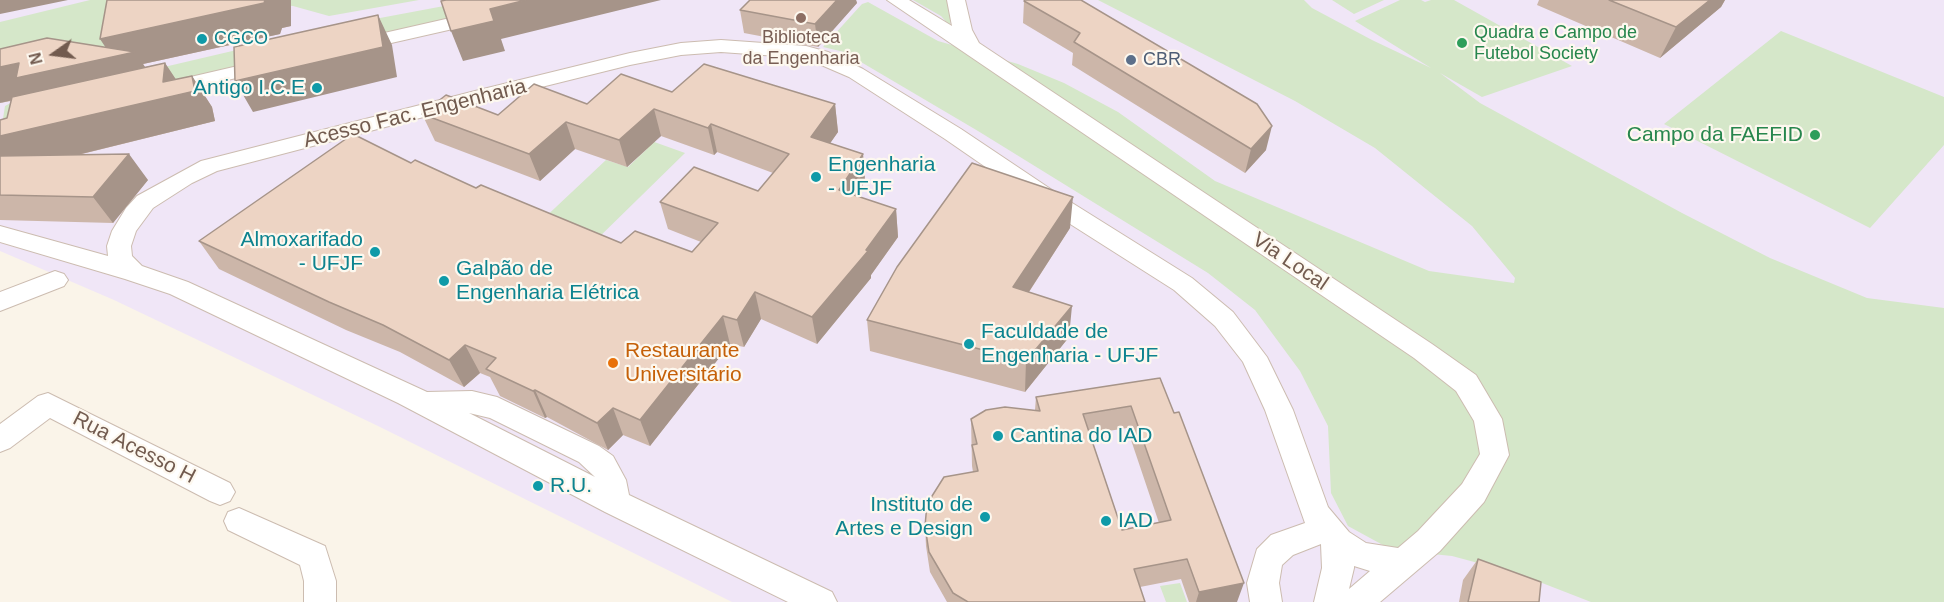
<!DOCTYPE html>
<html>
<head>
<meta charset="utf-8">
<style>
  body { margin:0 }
  #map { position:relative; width:1944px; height:602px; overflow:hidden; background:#faf4e9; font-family:Helvetica,sans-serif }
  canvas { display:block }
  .north { position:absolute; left:24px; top:24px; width:60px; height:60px; -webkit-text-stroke:4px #fdf8ef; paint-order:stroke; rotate:256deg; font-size:16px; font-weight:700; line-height:24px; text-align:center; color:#725b4f }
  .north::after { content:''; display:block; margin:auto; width:21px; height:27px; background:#725b4f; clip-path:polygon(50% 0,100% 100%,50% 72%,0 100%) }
</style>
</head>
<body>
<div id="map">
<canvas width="1944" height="602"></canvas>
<div class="north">N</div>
</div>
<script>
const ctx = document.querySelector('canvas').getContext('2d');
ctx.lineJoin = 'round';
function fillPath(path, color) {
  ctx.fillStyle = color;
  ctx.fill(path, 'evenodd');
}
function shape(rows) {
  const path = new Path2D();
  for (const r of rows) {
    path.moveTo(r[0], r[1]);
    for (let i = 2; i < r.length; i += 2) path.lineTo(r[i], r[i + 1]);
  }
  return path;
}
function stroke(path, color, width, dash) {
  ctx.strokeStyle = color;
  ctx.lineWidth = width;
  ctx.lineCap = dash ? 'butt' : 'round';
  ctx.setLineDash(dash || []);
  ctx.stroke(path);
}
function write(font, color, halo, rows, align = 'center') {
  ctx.font = font + ' Helvetica,sans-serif';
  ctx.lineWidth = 4.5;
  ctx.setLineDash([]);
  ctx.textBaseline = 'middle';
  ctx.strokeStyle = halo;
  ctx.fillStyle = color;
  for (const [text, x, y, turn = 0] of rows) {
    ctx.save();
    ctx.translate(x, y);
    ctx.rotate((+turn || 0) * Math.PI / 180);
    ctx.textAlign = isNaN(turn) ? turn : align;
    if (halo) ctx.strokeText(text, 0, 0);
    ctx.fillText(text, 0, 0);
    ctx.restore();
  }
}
fillPath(shape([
  [0,0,1944,0,1944,602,732,602,378,426,114,300,0,251]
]), '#f0e6f7');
fillPath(shape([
  [90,0,132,0,126,37,69,68,0,82,0,22],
  [202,0,419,0,329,16,293,6],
  [476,0,538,0,2,125,5,106,18,99,130,75,275,41,300,33],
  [913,0,948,0,951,16,950,26,941,16],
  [1098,0,1304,0,1312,8,1372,40,1431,68,1355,21,1400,0,1421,0,1425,2,1431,0,1454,0,1572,66,1482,97,1440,73,1480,103,1682,213,1770,258,1867,298,1944,308,1944,602,1591,602,1519,574,1452,556,1392,550,1348,526,1331,493,1328,426,1300,371,1255,310,1208,273,978,131,844,52,823,47,862,4,868,2,938,41,1018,64,1064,83,1118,112,1215,181,1429,271,1514,283,1515,278,1472,226,1375,148,1295,101],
  [1332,0,1384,0,1354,14],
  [1781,31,1944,97,1944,145,1870,228,1664,124],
  [646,139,685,153,592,244,539,223,606,160,628,167,647,149],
  [1180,583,1187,602,1166,602,1160,586]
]), '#d5e7c9');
const minor = shape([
  [887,0,909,0,952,26,947,0,965,0,972,30,979,43,1432,344,1476,375,1502,419,1509,455,1484,502,1440,551,1380,602,1314,602,1322,568,1321,544,1293,555,1282,565,1279,583,1282,602,1250,602,1247,583,1257,549,1271,535,1305,523,1265,410,1243,362,1215,326,1174,290,1045,208,945,139,849,77,805,58,721,52,681,55,630,65,481,102,217,171,192,183,153,208,136,231,131,246,132,256,142,266,188,282,427,392,472,391,497,397,599,446,613,456,626,480,629,495,832,592,837,602,788,602,605,512,398,403,170,294,125,279,0,242,0,226,108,256,107,246,112,231,126,208,137,196,201,161,475,91,630,53,681,43,721,40,806,46,828,52,863,69,961,129,1061,196,1192,278,1233,312,1267,357,1293,410,1328,507,1349,532,1366,543,1398,548,1418,531,1462,484,1480,454,1474,421,1456,391,1414,358,887,0],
  [469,413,490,418,579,462,595,477,469,413],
  [1354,566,1370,571,1349,589,1354,568,1354,566],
  [481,11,488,13,491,17,488,21,356,51,349,49,346,45,349,41,481,11],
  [268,59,275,61,278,65,275,69,163,95,156,93,153,89,156,85,268,59],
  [55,271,64,274,68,280,64,286,0,311,0,292,55,271],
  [48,393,230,483,235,492,230,501,220,505,210,501,50,418,10,448,0,452,0,424,38,396,48,393],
  [239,508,325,546,336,581,336,602,304,602,304,581,300,565,228,530,224,521,228,512,239,508]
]);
stroke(minor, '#ccbcb0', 2);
fillPath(minor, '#fff');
fillPath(shape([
  [107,0,291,0,291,26,282,28,280,34,143,64,145,67,165,63,176,80,192,76,212,107,215,121,78,155,148,180,113,223,0,220,0,136,7,118,11,101,0,103,106,47],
  [750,0,856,0,857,3,818,47,744,33,740,10],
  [1081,0,1266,150,1245,173,1072,65,1073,53,1023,23,1024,1],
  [1539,0,1725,0,1721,7,1660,58,1537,5],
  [672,92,835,104,838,132,830,143,863,154,865,181,856,196,896,209,898,237,871,275,871,278,817,344,761,319,744,347,730,344,650,446,623,435,608,450,547,417,545,418,500,396,490,377,480,373,464,387,400,352,346,330,219,269,199,241,411,163,621,243,692,252,701,242,668,229,660,202,758,191,773,173,717,152,714,155,661,136,627,167,575,149,540,181,435,141,422,114,498,115],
  [1070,228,1029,292,1069,337,1025,392,870,351,867,320],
  [1160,378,1237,602,1189,602,1181,579,1140,587,1145,602,947,602,930,572,926,546,925,526,973,472,972,466,971,419,1035,410,1036,397],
  [1127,428,1159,523,1122,530,1090,434],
  [1478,559,1539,602,1459,602,1463,580]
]), '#ccb6a9');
fillPath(shape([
  [0,0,68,0,0,14],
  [265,0,291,0,291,26,282,28,280,34,143,64,155,82,30,96,0,103,0,67,19,63,112,57,100,39],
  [526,0,661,0,501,39,505,51,463,61,451,31,490,9],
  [837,0,856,0,857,3,818,47,815,24],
  [1710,0,1725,0,1721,7,1660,58,1676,27],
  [378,15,392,45,397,77,253,112,235,81],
  [165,63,185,93,192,76,212,107,215,121,0,174,0,136,163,82],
  [835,104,838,132,815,165,811,137],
  [654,109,661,136,627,167,619,140],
  [566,122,575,149,540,181,529,154],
  [711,124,717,152,714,155,708,128],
  [1272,126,1266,150,1245,173,1251,149],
  [129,154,148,180,113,223,93,197],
  [863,154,865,181,843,218,839,190],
  [1073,197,1070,228,1012,318,1013,287],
  [896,209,898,237,871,275,871,278,817,344,812,317,866,250],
  [755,292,761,319,744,347,737,320],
  [1072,306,1069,337,1025,392,1026,361],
  [723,316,730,344,650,446,640,420],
  [465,345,480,373,464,387,449,360],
  [535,390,547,417,545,418,533,391],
  [613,408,623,435,608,450,597,423],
  [1244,583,1237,602,1196,602,1199,592]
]), '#a69489');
const building = shape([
  [107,0,265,0,264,3,100,39,107,0],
  [446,0,526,0,490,9,494,21,451,31,441,1,446,0],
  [750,0,837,0,815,24,740,10,750,0],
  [1025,0,1081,0,1257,104,1272,126,1251,149,1074,42,1080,33,1024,1,1025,0],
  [1609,0,1710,0,1676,27,1609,0],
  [378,15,383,47,235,81,234,47,378,15],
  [47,38,135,52,16,78,19,63,0,67,0,49,47,38],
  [165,63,163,82,192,76,195,91,0,136,0,120,7,118,12,97,165,63],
  [704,64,835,104,811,137,863,154,839,190,896,209,866,250,868,251,812,317,755,292,737,320,723,316,640,420,613,408,597,423,535,390,533,391,486,369,496,358,465,345,449,360,383,325,329,302,199,241,353,134,411,163,415,160,476,188,481,185,621,243,635,231,692,252,718,223,660,202,694,167,758,191,789,154,711,124,708,128,654,109,619,140,566,122,529,154,422,114,446,95,498,115,534,84,587,104,621,74,672,92,704,64],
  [129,154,93,197,0,195,0,156,129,154],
  [972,163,1073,197,1013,287,1072,306,1026,361,867,320,897,267,972,163],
  [1160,378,1174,413,1179,412,1244,583,1199,592,1187,559,1134,569,1145,602,968,602,953,593,929,552,925,526,927,504,944,477,978,471,972,445,977,444,971,419,986,410,1005,407,1040,411,1036,397,1160,378],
  [1131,406,1171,520,1122,530,1083,414,1131,406],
  [1478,559,1541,582,1539,602,1468,602,1478,559]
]);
fillPath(building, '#edd4c4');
stroke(building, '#a69489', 1.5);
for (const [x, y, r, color] of [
  [801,18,6,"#8d6e63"],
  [202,39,6,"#0f9aa8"],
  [1462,43,6,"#2e9e5b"],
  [1131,60,6,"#5c6f8a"],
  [317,88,6,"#0f9aa8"],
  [1815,135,6,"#2e9e5b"],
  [816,177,6,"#0f9aa8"],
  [375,252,6,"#0f9aa8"],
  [444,281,6,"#0f9aa8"],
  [969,344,6,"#0f9aa8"],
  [613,363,6,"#e8710a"],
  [998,436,6,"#0f9aa8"],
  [538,486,6,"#0f9aa8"],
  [985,517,6,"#0f9aa8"],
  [1106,521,6,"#0f9aa8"]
]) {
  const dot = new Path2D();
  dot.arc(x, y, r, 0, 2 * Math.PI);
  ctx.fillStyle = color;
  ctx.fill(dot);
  stroke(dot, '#fdf8ef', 2);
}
write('18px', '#27864d', '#fdf8ef', [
  ["Quadra e Campo de",1474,33],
  ["Futebol Society",1474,54]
], 'left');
write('18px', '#785e54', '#fdf8ef', [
  ["Biblioteca",801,38],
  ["da Engenharia",801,59]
]);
write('18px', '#0d838f', '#fdf8ef', [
  ["CGCO",214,39]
], 'left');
write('18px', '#4e5e75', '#fdf8ef', [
  ["CBR",1143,60]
], 'left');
write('21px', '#0d838f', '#fdf8ef', [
  ["Antigo I.C.E",305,88,"right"],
  ["Engenharia",828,165],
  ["- UFJF",828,189],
  ["Almoxarifado",363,240,"right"],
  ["- UFJF",363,264,"right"],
  ["Galpão de",456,269],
  ["Engenharia Elétrica",456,293],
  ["Faculdade de",981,332],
  ["Engenharia - UFJF",981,356],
  ["Cantina do IAD",1010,436],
  ["R.U.",550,486],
  ["Instituto de",973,505,"right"],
  ["Artes e Design",973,529,"right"],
  ["IAD",1118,521]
], 'left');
write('21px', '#725b4f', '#fdf8ef', [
  ["Acesso Fac. Engenharia",415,114,-14],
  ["Via Local",1290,262,34],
  ["Rua Acesso H",134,448,27]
]);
write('21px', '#27864d', '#fdf8ef', [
  ["Campo da FAEFID",1803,135]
], 'right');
write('21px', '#c56008', '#fdf8ef', [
  ["Restaurante",625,351],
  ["Universitário",625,375]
], 'left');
</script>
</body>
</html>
